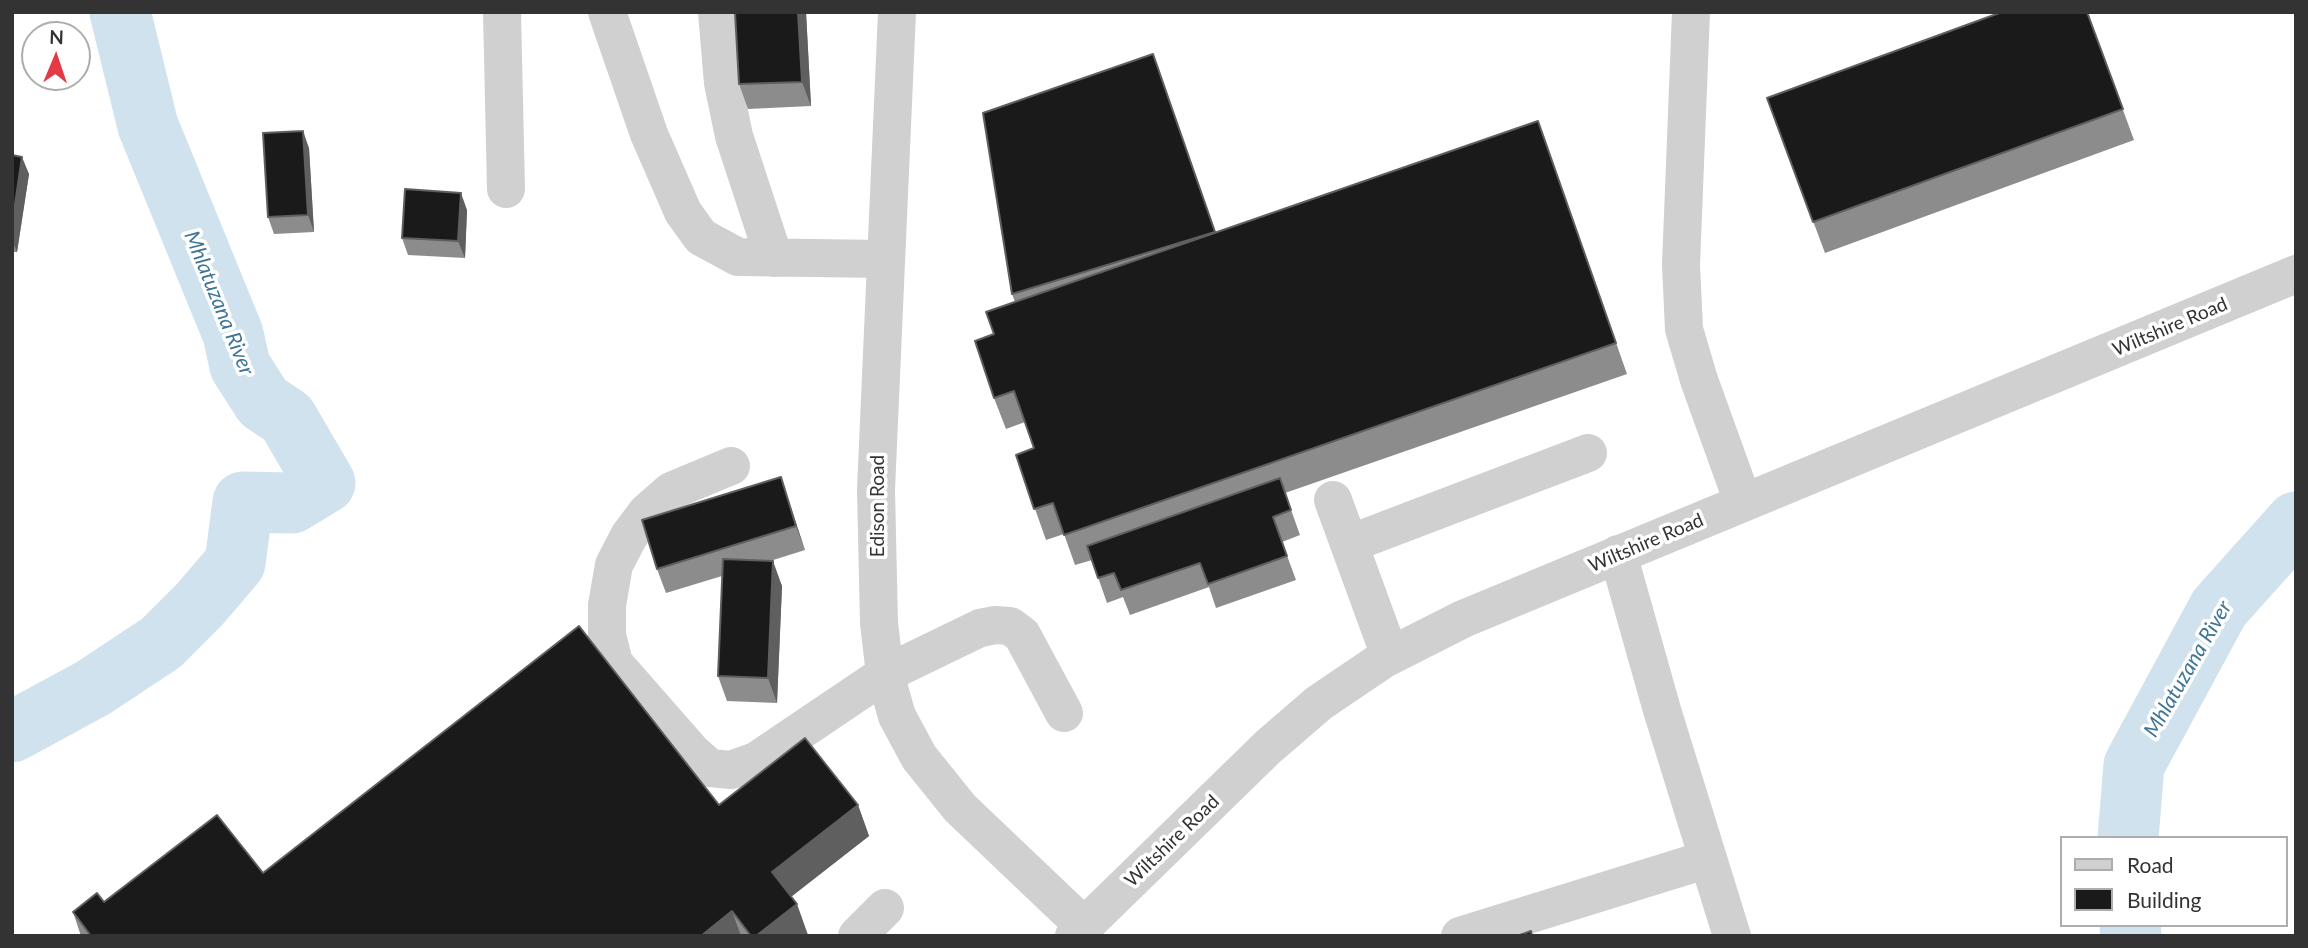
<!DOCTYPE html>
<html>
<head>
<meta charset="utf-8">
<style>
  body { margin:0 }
  #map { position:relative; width:2308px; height:948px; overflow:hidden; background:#fff; font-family:Lato,sans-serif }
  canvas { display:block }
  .frame { position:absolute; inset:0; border:14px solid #333; pointer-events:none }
  .legend { position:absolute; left:2060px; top:836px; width:228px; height:91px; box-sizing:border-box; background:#fff; border:2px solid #adadad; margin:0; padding:9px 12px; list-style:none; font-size:21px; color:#333 }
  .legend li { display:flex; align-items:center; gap:14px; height:35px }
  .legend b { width:35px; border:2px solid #adadad }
  .north { position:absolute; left:21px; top:21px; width:70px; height:70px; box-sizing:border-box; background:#fff; border:2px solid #adadad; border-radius:50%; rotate:2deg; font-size:19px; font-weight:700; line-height:28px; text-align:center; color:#333 }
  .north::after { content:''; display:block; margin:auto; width:24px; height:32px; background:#e63946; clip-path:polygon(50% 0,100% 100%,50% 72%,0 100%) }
</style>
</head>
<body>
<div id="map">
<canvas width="2308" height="948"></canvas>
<div class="frame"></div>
<ul class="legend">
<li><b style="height:9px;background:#d0d0d0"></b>Road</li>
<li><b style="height:19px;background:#1a1a1a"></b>Building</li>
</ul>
<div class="north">N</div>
</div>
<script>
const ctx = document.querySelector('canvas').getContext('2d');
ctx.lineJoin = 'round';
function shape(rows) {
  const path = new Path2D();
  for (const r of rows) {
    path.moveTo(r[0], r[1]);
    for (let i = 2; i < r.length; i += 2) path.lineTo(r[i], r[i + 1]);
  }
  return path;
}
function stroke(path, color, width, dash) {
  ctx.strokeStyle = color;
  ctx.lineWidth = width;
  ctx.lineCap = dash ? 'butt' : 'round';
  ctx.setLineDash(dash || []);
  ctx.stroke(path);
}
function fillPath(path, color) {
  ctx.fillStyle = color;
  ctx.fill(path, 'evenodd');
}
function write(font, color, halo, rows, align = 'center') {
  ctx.font = font + ' Lato,sans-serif';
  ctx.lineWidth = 7;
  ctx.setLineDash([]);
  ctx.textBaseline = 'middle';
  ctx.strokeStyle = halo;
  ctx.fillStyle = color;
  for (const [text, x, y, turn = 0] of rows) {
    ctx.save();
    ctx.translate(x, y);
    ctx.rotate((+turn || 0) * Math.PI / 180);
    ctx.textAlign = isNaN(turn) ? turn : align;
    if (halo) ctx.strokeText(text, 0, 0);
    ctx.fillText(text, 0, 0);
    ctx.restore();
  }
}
stroke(shape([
  [12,732,93,688,161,643,200,604,235,563,243,502,292,503,325,483,287,418,263,402,240,366,233,334,148,126,120,12],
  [2128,838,2134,765,2219,608,2296,522],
  [2130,925,2131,936]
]), '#cfe2ee', 61);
stroke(shape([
  [502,12,506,189],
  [607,12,649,134,683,212,701,237,738,257,886,259],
  [717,12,723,83,734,136,774,258],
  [897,12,876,490,879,623,885,674,897,716,919,757,960,808,1084,926],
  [1691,12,1681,265,1684,329,1699,380,1743,502],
  [731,466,671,491,647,512,629,536,614,565,607,605,607,635,614,663,692,752,710,768,731,770,756,761,885,674,980,628,995,625,1010,626,1022,635,1064,713],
  [1333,500,1390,656],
  [1349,544,1588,453],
  [1618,554,1662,710,1732,936],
  [857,936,885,908],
  [1074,936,1268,747,1319,703,1384,659,1463,619,2296,274],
  [1460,936,1708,859]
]), '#d0d0d0', 38);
fillPath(shape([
  [806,12,811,106,748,109,739,84],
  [2087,12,2134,140,1825,253,1767,98],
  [1153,54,1216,233,1538,121,1627,374,1285,493,1300,535,1282,542,1296,580,1216,608,1209,587,1130,615,1123,597,1107,603,1092,560,1075,565,1064,534,1046,540,1016,455,1034,448,1025,422,1006,429,994,398,994,334,1015,302,1012,294],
  [309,148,314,232,274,234,268,217],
  [12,155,29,174,17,252,12,252],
  [467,210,465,258,408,255,402,238],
  [789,502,805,550,770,561,782,586,777,703,727,701,718,676,722,576,666,593,657,569],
  [719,805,858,805,869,836,791,897,808,935,806,936,81,936,73,912,104,902,263,873]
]), '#8c8c8c');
fillPath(shape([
  [798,12,806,12,811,106,802,82],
  [303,131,309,148,314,232,308,215],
  [22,157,29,174,17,252,12,240,12,225],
  [461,193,467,210,465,258,458,241],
  [781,477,789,502,805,550,796,526],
  [773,561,782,586,777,703,768,678],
  [858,805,869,836,783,903,772,872],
  [797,904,808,935,806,936,756,936],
  [732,911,741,936,701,936]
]), '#5f5f5f');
const building = shape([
  [735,12,798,12,802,82,739,84,735,12],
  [2002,12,2087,12,2123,109,1813,222,1767,98,2002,12],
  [1153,54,1215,232,1012,294,983,113,1153,54],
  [1538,121,1616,343,1064,535,1053,503,1034,509,1016,455,1034,448,1014,391,994,398,975,341,994,334,986,312,1538,121],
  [303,131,308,215,268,217,263,133,303,131],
  [12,155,22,157,12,225,12,155],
  [405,189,461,193,458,241,402,238,405,189],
  [781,477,796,526,657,569,642,520,781,477],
  [1280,478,1291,510,1273,517,1287,556,1208,584,1200,563,1121,590,1114,573,1098,578,1087,546,1280,478],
  [723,559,773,561,768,678,718,676,723,559],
  [579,626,719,805,805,738,858,805,772,872,797,904,756,936,751,936,732,911,701,936,91,936,73,912,97,893,104,902,217,815,263,873,579,626],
  [1531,931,1532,936,1517,936,1531,931]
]);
fillPath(building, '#1a1a1a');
stroke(building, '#5f5f5f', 2);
write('19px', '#333', '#fff', [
  ["Wiltshire Road",2170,327,-23],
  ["Edison Road",878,506,-90],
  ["Wiltshire Road",1646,543,-23],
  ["Wiltshire Road",1172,841,-44]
]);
write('italic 21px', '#3f7597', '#fff', [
  ["Mhlatuzana River",219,303,68],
  ["Mhlatuzana River",2188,669,-60]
]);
</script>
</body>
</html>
